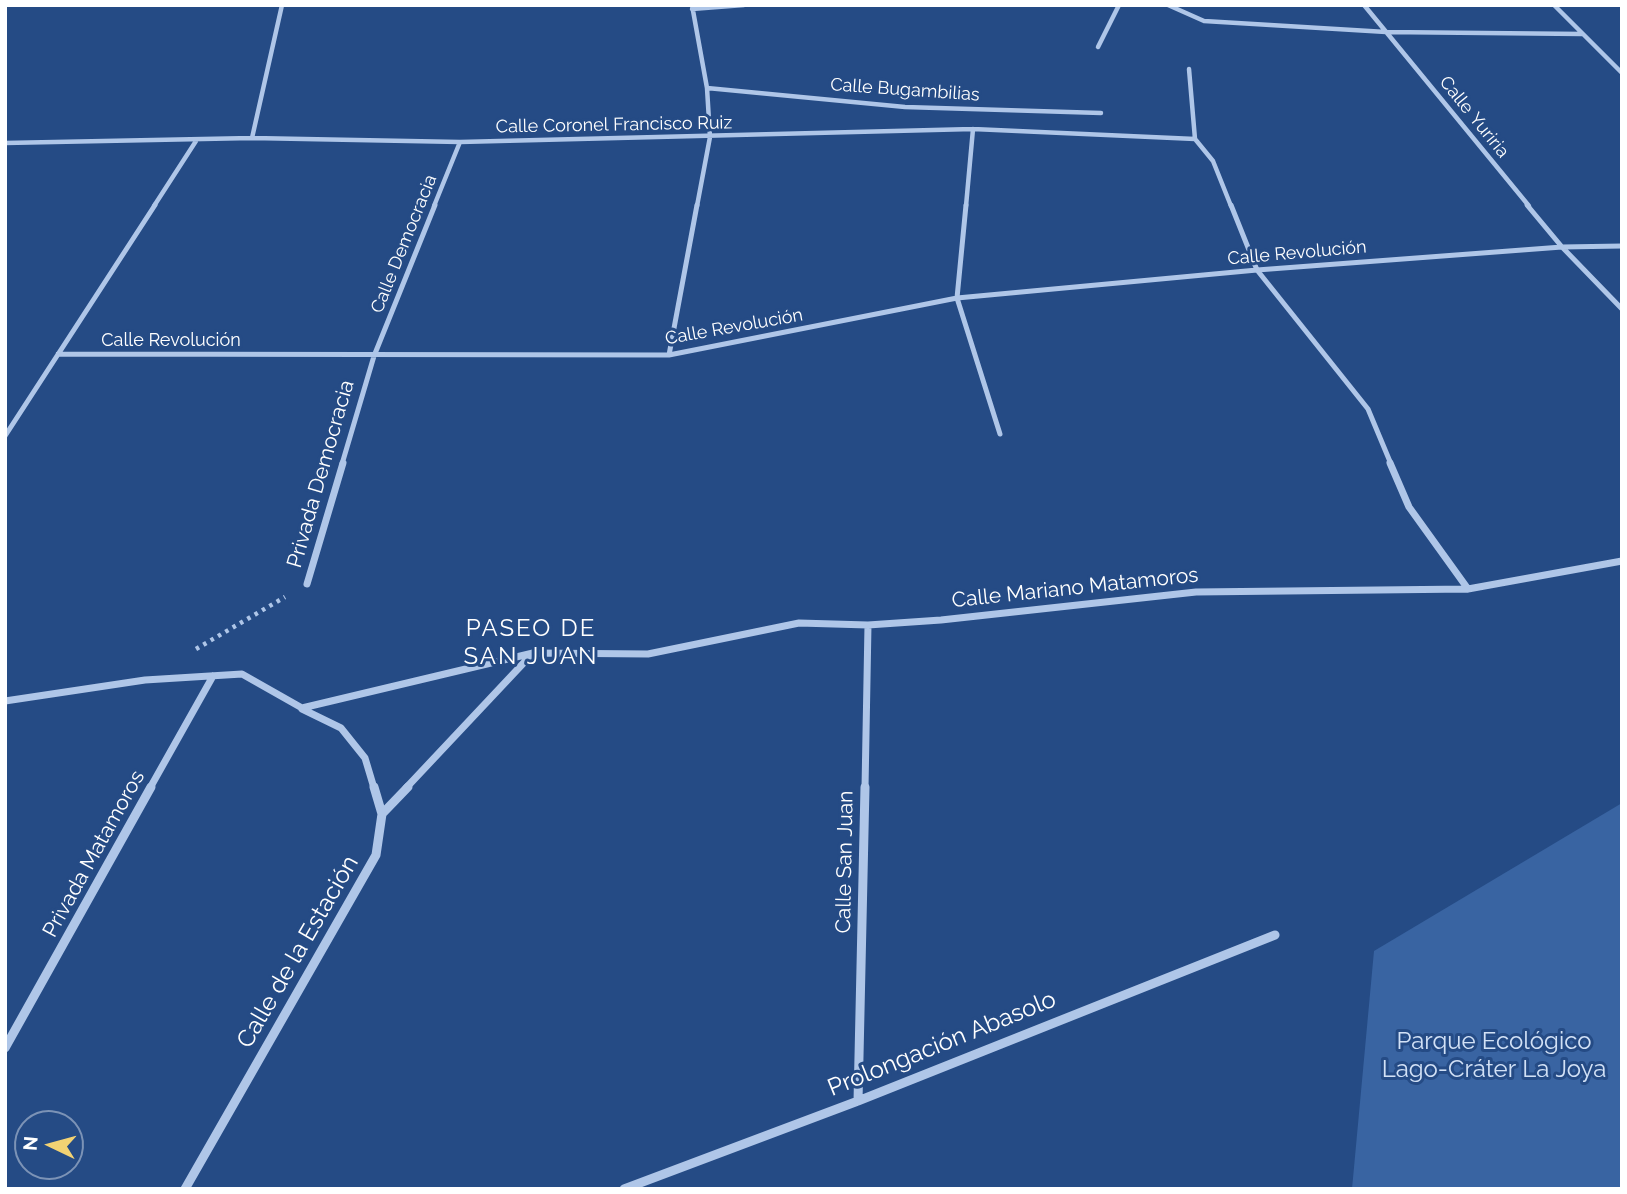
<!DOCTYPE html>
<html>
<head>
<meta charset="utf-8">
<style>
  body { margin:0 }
  #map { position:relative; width:1627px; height:1194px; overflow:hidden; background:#254b85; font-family:Raleway,sans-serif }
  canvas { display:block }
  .frame { position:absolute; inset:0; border:7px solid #fff; pointer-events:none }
  .north { position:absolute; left:14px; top:1110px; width:70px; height:70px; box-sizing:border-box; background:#254b85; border:2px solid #7c93b6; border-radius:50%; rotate:275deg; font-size:19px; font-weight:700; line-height:28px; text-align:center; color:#fff }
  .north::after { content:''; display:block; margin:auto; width:24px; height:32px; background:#f2d273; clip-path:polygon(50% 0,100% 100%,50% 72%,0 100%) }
</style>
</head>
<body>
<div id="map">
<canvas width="1627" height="1194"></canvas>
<div class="frame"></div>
<div class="north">N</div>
</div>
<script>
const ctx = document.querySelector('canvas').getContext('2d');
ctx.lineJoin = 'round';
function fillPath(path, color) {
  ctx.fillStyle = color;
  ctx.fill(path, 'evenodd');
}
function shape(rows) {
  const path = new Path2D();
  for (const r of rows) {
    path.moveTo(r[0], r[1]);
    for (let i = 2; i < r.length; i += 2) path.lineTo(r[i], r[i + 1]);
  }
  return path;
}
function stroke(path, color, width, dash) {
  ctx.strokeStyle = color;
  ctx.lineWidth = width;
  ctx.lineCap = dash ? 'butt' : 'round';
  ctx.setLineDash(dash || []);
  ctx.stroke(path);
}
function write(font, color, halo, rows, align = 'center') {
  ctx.font = font + ' Raleway,sans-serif';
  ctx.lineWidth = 6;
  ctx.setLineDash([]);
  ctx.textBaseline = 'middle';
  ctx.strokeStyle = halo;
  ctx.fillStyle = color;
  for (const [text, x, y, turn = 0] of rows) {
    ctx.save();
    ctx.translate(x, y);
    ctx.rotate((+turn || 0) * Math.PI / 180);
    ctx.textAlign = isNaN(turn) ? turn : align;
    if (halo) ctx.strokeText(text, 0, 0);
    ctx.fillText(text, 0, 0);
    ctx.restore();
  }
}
fillPath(shape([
  [1622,803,1622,1189,1352,1189,1374,951]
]), '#3964a2');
stroke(shape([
  [196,649,285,597]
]), '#afc6e8', 4.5, [3.5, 5]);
stroke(shape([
  [692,5,707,88,710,137,697,206],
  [1168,5,1204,21,1386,32,1582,34],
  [1364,5,1529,206],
  [1554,5,1622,73],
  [692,9,744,5],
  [1098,47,1119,5],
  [1189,69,1195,139],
  [707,88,905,107,1101,113],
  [252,138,282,5],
  [5,143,252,138,460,142,973,129,1195,139,1213,161,1231,206],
  [154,206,196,141],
  [434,206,460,142],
  [966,206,973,129]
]), '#afc6e8', 4.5);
stroke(shape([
  [966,205,957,298,1000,434],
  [1231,205,1257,270,1368,409,1391,464],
  [1527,205,1562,247,1622,309],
  [58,354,669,355,957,298,1257,270,1562,247,1622,246],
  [669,355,697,205],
  [5,436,155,205],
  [342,464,374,356,435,205]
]), '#afc6e8', 5);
stroke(shape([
  [1390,463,1409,507,1468,589],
  [307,584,343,463],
  [5,701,145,680,242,674,302,708,533,653,648,654,799,623,868,625,941,620,1196,592,1468,589,1622,561],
  [302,709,341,728,365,758,374,788],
  [150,788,213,676],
  [406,788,532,654],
  [865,788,868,625]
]), '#afc6e8', 7);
stroke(shape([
  [382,814,408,787],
  [5,1048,151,787],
  [858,1101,865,787],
  [185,1189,376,855,382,814,374,787],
  [624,1189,858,1101,1275,935]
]), '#afc6e8', 9);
write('18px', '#fff', '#254b85', [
  ["Calle Bugambilias",905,90,4],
  ["Calle Yuriria",1474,117,51],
  ["Calle Coronel Francisco Ruiz",614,125,-1],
  ["Calle Democracia",404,244,-68],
  ["Calle Revolución",1297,253,-5],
  ["Calle Revolución",734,327,-10],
  ["Calle Revolución",171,341]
]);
write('21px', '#fff', '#254b85', [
  ["Privada Democracia",321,474,-74],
  ["Calle Mariano Matamoros",1075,588,-6],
  ["Privada Matamoros",94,854,-61],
  ["Calle San Juan",845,862,-89]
]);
ctx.letterSpacing = '2px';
write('24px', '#fff', '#254b85', [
  ["PASEO DE",531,629],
  ["SAN JUAN",531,657]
]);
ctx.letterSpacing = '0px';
write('24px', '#fff', '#254b85', [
  ["Calle de la Estación",298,952,-60],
  ["Prolongación Abasolo",942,1044,-22]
]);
write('24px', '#d2e1f6', '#254b85', [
  ["Parque Ecológico",1494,1042],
  ["Lago-Cráter La Joya",1494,1070]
]);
</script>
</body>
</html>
